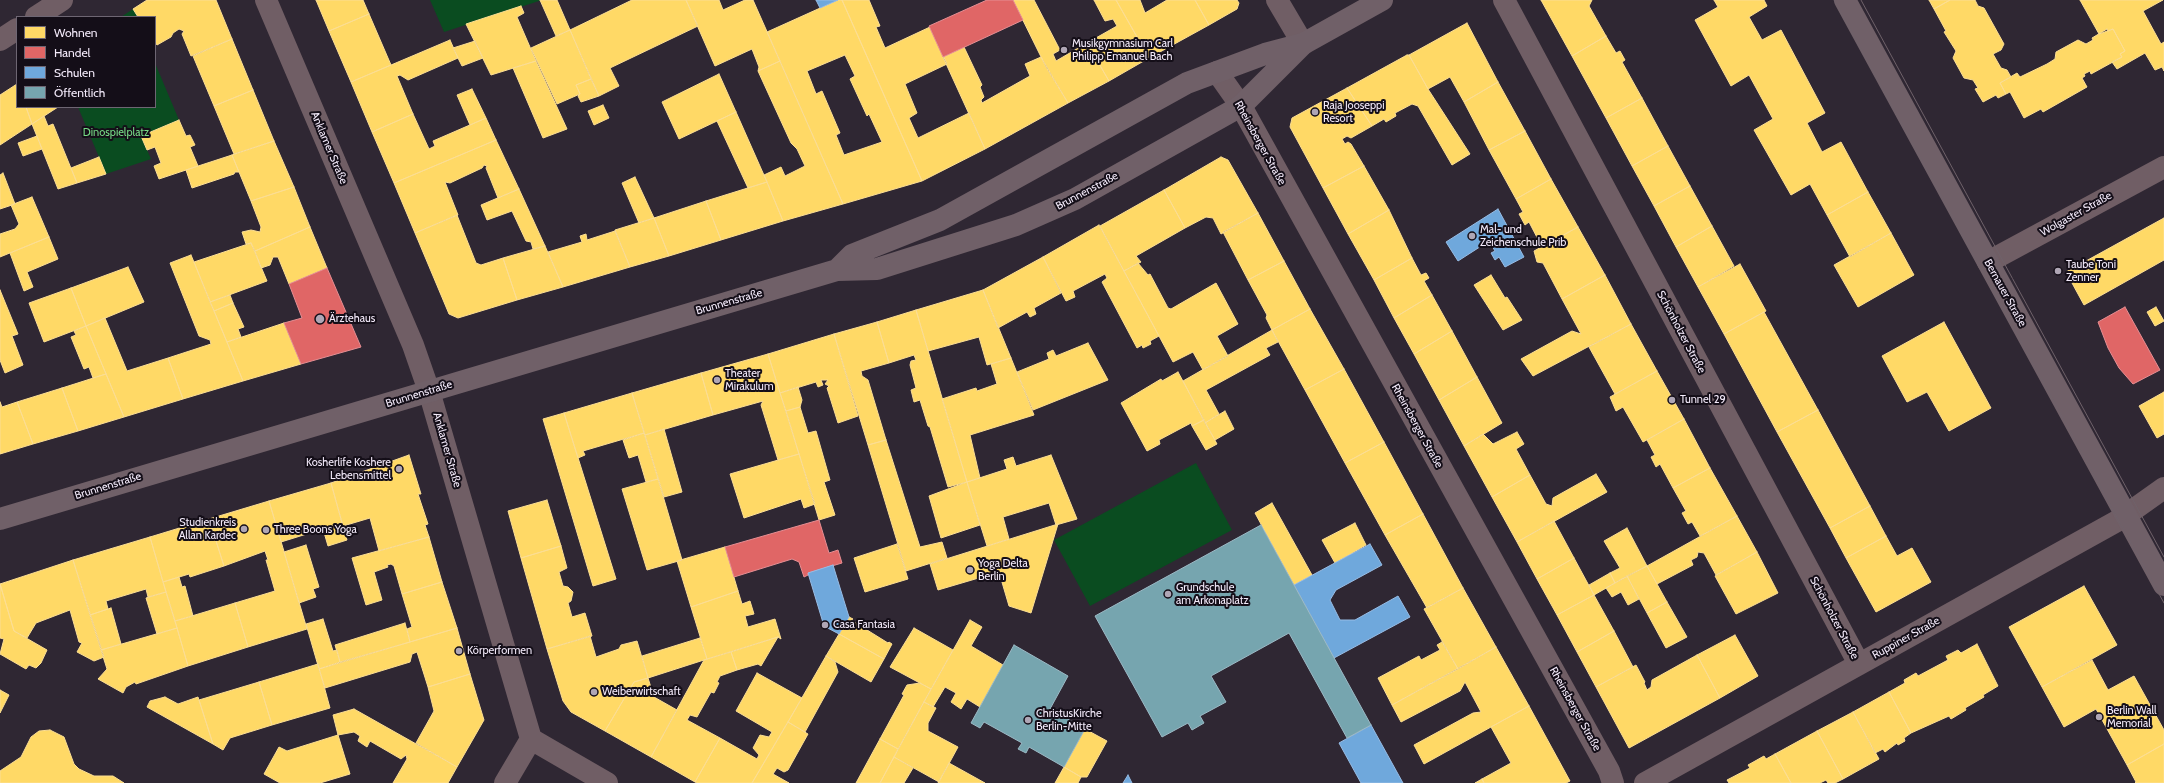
<!DOCTYPE html>
<html>
<head>
<meta charset="utf-8">
<style>
  body { margin:0 }
  #map { position:relative; width:2164px; height:783px; overflow:hidden; background:#2f2733; font-family:Cabin,sans-serif }
  canvas { display:block }
  .legend { position:absolute; left:16px; top:16px; width:140px; height:92px; box-sizing:border-box; background:#140e18; border:1px solid #6e6673; margin:0; padding:5px 7px; list-style:none; font-size:12px; color:#f4ebfb }
  .legend li { display:flex; align-items:center; gap:8px; height:20px }
  .legend b { width:20px; border:1px solid #6e6673 }
</style>
</head>
<body>
<div id="map">
<canvas width="2164" height="783"></canvas>
<ul class="legend">
<li><b style="height:11px;background:#ffd966"></b>Wohnen</li>
<li><b style="height:11px;background:#e06666"></b>Handel</li>
<li><b style="height:11px;background:#6fa8dc"></b>Schulen</li>
<li><b style="height:11px;background:#76a5af"></b>Öffentlich</li>
</ul>
</div>
<script>
const ctx = document.querySelector('canvas').getContext('2d');
ctx.lineJoin = 'round';
function fillPath(path, color) {
  ctx.fillStyle = color;
  ctx.fill(path, 'evenodd');
}
function shape(rows) {
  const path = new Path2D();
  for (const r of rows) {
    path.moveTo(r[0], r[1]);
    for (let i = 2; i < r.length; i += 2) path.lineTo(r[i], r[i + 1]);
  }
  return path;
}
function stroke(path, color, width, dash) {
  ctx.strokeStyle = color;
  ctx.lineWidth = width;
  ctx.lineCap = dash ? 'butt' : 'round';
  ctx.setLineDash(dash || []);
  ctx.stroke(path);
}
function write(font, color, halo, rows, align = 'center') {
  ctx.font = font + ' Cabin,sans-serif';
  ctx.lineWidth = 4;
  ctx.setLineDash([]);
  ctx.textBaseline = 'middle';
  ctx.strokeStyle = halo;
  ctx.fillStyle = color;
  for (const [text, x, y, turn = 0] of rows) {
    ctx.save();
    ctx.translate(x, y);
    ctx.rotate((+turn || 0) * Math.PI / 180);
    ctx.textAlign = isNaN(turn) ? turn : align;
    if (halo) ctx.strokeText(text, 0, 0);
    ctx.fillText(text, 0, 0);
    ctx.restore();
  }
}
fillPath(shape([
  [430,0,542,0,444,32],
  [133,9,138,17,121,17],
  [155,63,179,120,141,136,151,159,106,174,78,107,155,107],
  [1196,463,1232,530,1090,606,1054,540]
]), '#0a4c20');
const homes = shape([
  [147,0,216,0,232,39,191,56,182,34,184,31,179,29,173,33,171,37,157,45,155,42,155,17,138,17,133,9,147,0],
  [316,0,363,0,369,14,329,31,316,0],
  [540,0,557,0,570,30,556,36,540,0],
  [632,0,686,0,698,26,610,68,619,86,599,96,570,30,632,0],
  [686,0,719,0,723,10,745,0,753,0,780,61,758,71,759,67,752,49,715,66,686,0],
  [838,0,842,0,922,181,843,204,767,32,838,0],
  [845,55,855,76,850,79,867,116,869,114,882,142,844,155,836,135,840,133,822,91,816,94,807,71,845,55],
  [842,0,869,0,880,26,876,27,885,48,930,27,947,64,905,84,917,113,909,118,918,138,969,113,985,149,922,181,842,0],
  [1013,0,1034,0,1060,50,1053,54,1056,61,1087,43,1109,81,1068,103,1046,67,1013,0],
  [1094,0,1116,0,1149,58,1109,81,1087,43,1117,26,1113,19,1105,21,1094,0],
  [1116,0,1140,0,1145,13,1167,0,1195,0,1209,25,1149,58,1116,0],
  [1195,0,1237,0,1239,3,1237,9,1209,25,1195,0],
  [1541,0,1592,0,1589,6,1606,36,1572,56,1541,0],
  [1714,0,1764,0,1767,6,1749,17,1762,40,1781,30,1825,113,1807,123,1822,152,1841,142,1868,192,1827,215,1810,184,1791,195,1754,130,1773,119,1749,75,1731,86,1695,20,1718,7,1714,0],
  [1929,0,1950,0,1934,9,1929,0],
  [1950,0,1975,0,1978,6,1984,8,2004,44,2001,50,1993,54,2001,68,2007,70,2011,77,2000,83,2006,94,1998,98,1996,95,1983,102,1975,89,1978,88,1973,80,1964,78,1953,58,1956,51,1944,32,1946,31,1934,9,1950,0],
  [2080,0,2163,0,2143,11,2161,44,2164,42,2164,71,2162,67,2155,70,2145,53,2117,69,2112,62,2122,57,2120,54,2125,51,2113,29,2099,34,2080,0],
  [521,6,524,13,517,17,536,61,491,75,466,24,521,6],
  [369,14,391,65,351,82,329,31,369,14],
  [1467,23,1498,82,1464,102,1450,77,1428,89,1409,55,1467,23],
  [2107,29,2108,31,2113,29,2125,51,2120,54,2122,57,2091,74,2090,71,2084,74,2085,76,2082,78,2087,87,2043,112,2041,109,2024,118,2010,92,2006,94,2000,83,2017,73,2020,77,2047,64,2055,59,2056,52,2078,40,2086,44,2093,40,2092,38,2107,29],
  [570,30,591,79,576,85,580,94,557,104,531,48,570,30],
  [1606,36,1616,53,1620,51,1625,60,1622,62,1642,98,1606,118,1572,56,1606,36],
  [232,39,253,90,214,106,193,56,232,39],
  [450,40,458,58,408,80,400,75,397,76,413,114,372,132,351,82,450,40],
  [475,41,483,58,462,66,453,48,475,41],
  [964,47,982,85,980,87,984,97,981,100,982,103,1030,76,1025,64,1041,57,1068,103,985,149,943,57,964,47],
  [1407,55,1409,55,1428,89,1470,154,1452,165,1418,106,1412,104,1395,113,1396,116,1386,122,1384,119,1372,126,1347,88,1407,55],
  [536,61,567,129,543,138,513,68,536,61],
  [780,61,843,204,783,221,764,175,781,167,785,176,805,166,797,149,791,143,758,71,780,61],
  [719,74,736,112,679,139,662,102,719,74],
  [591,79,599,96,581,102,578,96,580,94,576,85,591,79],
  [1498,82,1525,131,1489,150,1464,102,1498,82],
  [17,84,17,107,26,107,32,124,0,145,0,95,17,84],
  [1347,88,1372,126,1351,138,1347,136,1342,139,1345,144,1348,142,1351,144,1364,166,1323,188,1290,127,1292,118,1347,88],
  [472,89,486,118,470,125,457,95,472,89],
  [253,90,274,141,234,154,214,106,253,90],
  [1642,98,1668,146,1632,166,1606,118,1642,98],
  [603,105,609,118,594,125,588,111,603,105],
  [26,107,58,107,32,124,26,107],
  [736,112,767,182,748,188,717,121,736,112],
  [413,114,429,149,435,146,433,141,486,118,496,140,394,183,372,132,413,114],
  [44,116,48,126,53,124,77,183,58,189,32,124,44,116],
  [179,120,186,136,190,135,195,145,190,147,198,166,159,179,154,166,161,163,155,147,147,150,141,136,179,120],
  [1525,131,1551,179,1516,199,1489,150,1525,131],
  [37,136,42,149,23,156,18,143,37,136],
  [496,140,519,189,498,198,486,168,487,166,484,165,482,168,450,183,445,182,458,215,415,233,394,183,496,140],
  [274,141,294,187,251,201,232,155,274,141],
  [1668,146,1690,186,1654,206,1632,166,1668,146],
  [232,155,239,172,235,172,234,174,192,188,186,170,232,155],
  [99,157,106,174,77,183,71,168,99,157],
  [1221,157,1228,160,1258,213,1221,234,1213,218,1206,217,1185,228,1164,190,1221,157],
  [1364,166,1389,210,1348,234,1323,188,1364,166],
  [3,173,15,204,0,209,0,175,3,173],
  [635,177,654,218,639,223,622,183,635,177],
  [1551,179,1578,227,1542,247,1529,222,1525,225,1519,214,1523,212,1516,199,1551,179],
  [767,182,783,221,721,240,706,201,767,182],
  [1690,186,1712,226,1676,247,1654,206,1690,186],
  [294,187,310,227,255,251,251,243,246,244,242,232,251,230,260,232,261,227,251,201,294,187],
  [519,189,545,246,533,249,531,242,526,241,512,211,487,220,481,205,519,189],
  [1164,190,1185,228,1136,256,1141,262,1124,271,1100,226,1164,190],
  [1868,192,1891,233,1850,257,1827,215,1868,192],
  [32,197,49,237,0,257,0,234,15,229,19,224,11,205,32,197],
  [706,201,721,240,669,256,654,218,706,201],
  [1389,210,1412,258,1374,280,1348,234,1389,210],
  [1258,213,1284,261,1248,280,1223,232,1258,213],
  [457,215,476,263,481,265,503,258,517,300,458,318,449,314,415,233,457,215],
  [654,218,669,256,630,267,615,230,654,218],
  [2164,218,2164,260,2084,305,2066,272,2164,218],
  [1099,225,1159,336,1150,341,1151,344,1143,348,1142,345,1137,348,1102,282,1107,278,1105,274,1073,291,1075,297,1066,301,1043,257,1099,225],
  [1712,226,1734,266,1698,287,1676,247,1712,226],
  [310,227,327,268,289,284,278,257,273,257,270,265,261,268,255,251,310,227],
  [1578,227,1605,275,1562,299,1543,263,1537,262,1534,251,1578,227],
  [615,231,630,267,563,287,548,252,582,242,580,236,586,234,587,240,615,231],
  [1891,233,1914,275,1858,307,1834,265,1891,233],
  [49,237,58,259,27,272,33,287,24,291,10,253,49,237],
  [251,243,267,281,210,302,194,262,251,243],
  [545,246,563,287,517,300,503,258,545,246],
  [191,255,243,381,183,399,168,358,211,344,210,340,199,336,170,263,191,255],
  [1043,257,1061,293,1034,308,1036,314,1030,317,1027,312,998,328,983,290,1043,257],
  [1412,258,1421,275,1426,273,1429,278,1424,281,1432,295,1394,318,1374,280,1412,258],
  [1284,261,1310,309,1272,330,1266,318,1267,315,1248,280,1284,261],
  [1138,263,1148,275,1150,274,1168,308,1171,309,1216,283,1238,324,1217,336,1228,356,1203,370,1193,352,1173,362,1124,271,1138,263],
  [1740,264,1766,311,1724,334,1698,287,1740,264],
  [128,267,144,302,86,326,71,288,128,267],
  [1491,275,1505,298,1507,297,1522,320,1503,330,1474,285,1491,275],
  [1605,275,1631,324,1533,376,1521,359,1572,331,1581,334,1562,299,1605,275],
  [71,288,86,326,44,342,29,303,71,288],
  [0,290,18,334,12,336,23,365,5,373,0,360,0,290],
  [983,290,1011,358,987,365,979,337,928,351,916,310,983,290],
  [230,295,233,303,214,311,210,302,230,295],
  [1432,295,1452,331,1414,354,1394,318,1432,295],
  [233,303,244,327,238,329,241,337,227,342,214,311,233,303],
  [2156,307,2164,321,2155,326,2147,312,2156,307],
  [1310,309,1344,369,1305,390,1272,330,1310,309],
  [916,310,967,482,948,487,930,427,928,426,920,400,914,402,911,390,916,388,910,365,911,361,916,360,914,355,889,363,877,322,916,310],
  [1764,312,1818,410,1777,432,1724,334,1764,312],
  [105,318,127,371,168,358,183,399,124,417,86,326,105,318],
  [877,322,889,363,861,371,862,376,868,380,886,440,868,445,834,334,877,322],
  [1944,322,1991,408,1949,431,1927,392,1907,402,1882,356,1944,322],
  [284,323,301,364,243,381,227,342,284,323],
  [1631,324,1657,371,1615,394,1589,347,1631,324],
  [86,326,106,374,93,378,89,367,84,369,71,337,76,335,74,331,86,326],
  [1272,330,1278,342,1266,348,1270,355,1206,390,1219,414,1205,423,1183,381,1272,330],
  [1452,331,1477,377,1439,400,1414,354,1452,331],
  [834,334,858,416,838,423,827,388,829,386,825,384,828,380,821,380,823,385,818,387,816,382,780,393,768,354,834,334],
  [1088,343,1108,380,1033,410,1017,372,1049,359,1047,353,1053,350,1056,356,1088,343],
  [768,354,799,454,778,460,761,405,763,401,713,415,701,373,768,354],
  [1011,358,1034,415,970,435,980,478,967,482,942,399,976,388,977,391,997,384,991,364,1011,358],
  [1344,369,1384,442,1345,463,1305,390,1344,369],
  [1657,371,1684,419,1643,442,1623,407,1616,411,1610,397,1657,371],
  [1178,372,1204,420,1192,426,1191,423,1159,440,1160,444,1147,451,1121,403,1161,379,1162,381,1178,372],
  [701,373,713,415,645,435,632,393,701,373],
  [106,374,124,417,78,431,62,388,106,374],
  [1477,377,1502,423,1464,446,1439,400,1477,377],
  [798,387,802,400,800,407,786,411,780,393,798,387],
  [62,388,78,431,33,444,17,402,62,388],
  [2164,392,2164,434,2157,438,2139,406,2164,392],
  [632,393,644,433,583,451,585,455,578,458,564,413,632,393],
  [0,402,2,407,17,402,33,444,0,454,0,402],
  [800,407,808,433,816,431,830,480,824,482,835,515,819,520,786,411,800,407],
  [1818,410,1870,506,1830,528,1777,432,1818,410],
  [1225,411,1234,429,1215,440,1205,423,1225,411],
  [564,413,616,579,593,586,543,419,564,413],
  [1684,419,1710,468,1673,488,1660,464,1656,467,1651,457,1655,455,1647,440,1684,419],
  [1204,420,1217,444,1206,450,1192,426,1204,420],
  [664,429,682,492,664,497,645,435,664,429],
  [1517,432,1524,444,1516,449,1530,475,1492,497,1464,446,1483,434,1493,444,1517,432],
  [644,433,658,479,646,482,638,455,629,458,623,440,644,433],
  [886,440,920,547,942,542,947,558,906,571,868,445,886,440],
  [1384,442,1423,514,1385,535,1345,463,1384,442],
  [799,454,815,504,804,508,801,499,744,518,730,474,799,454],
  [409,455,421,494,418,494,428,524,425,525,429,537,379,551,370,518,343,526,331,483,409,455],
  [1051,455,1077,519,1056,525,1049,503,1003,517,1009,539,987,546,967,482,1007,469,1004,460,1013,457,1016,466,1051,455],
  [1710,468,1737,516,1700,536,1692,522,1688,524,1682,513,1686,511,1673,488,1710,468],
  [1596,474,1607,492,1517,542,1492,497,1530,475,1546,504,1552,506,1553,498,1596,474],
  [658,479,682,560,647,570,622,489,658,479],
  [967,482,980,525,941,538,929,496,967,482],
  [331,483,342,523,281,542,269,501,331,483],
  [547,500,561,546,521,558,508,511,547,500],
  [269,501,307,629,248,647,235,603,275,591,266,560,268,560,265,551,224,566,209,519,269,501],
  [1272,503,1312,575,1294,585,1255,513,1272,503],
  [1870,506,1886,536,1846,558,1830,528,1870,506],
  [1423,514,1463,588,1427,608,1385,535,1423,514],
  [1737,516,1757,552,1716,575,1704,553,1698,552,1697,557,1691,560,1693,565,1657,584,1647,566,1737,516],
  [209,519,224,566,190,577,189,574,163,582,150,537,209,519],
  [1554,521,1574,558,1537,579,1517,542,1554,521],
  [342,523,347,540,328,546,323,529,342,523],
  [1355,523,1366,545,1335,563,1322,540,1355,523],
  [1058,524,1031,613,1009,606,999,572,938,590,930,564,1058,524],
  [1627,528,1647,566,1615,583,1610,573,1620,568,1604,541,1627,528],
  [1886,536,1897,556,1912,548,1931,582,1876,612,1846,558,1886,536],
  [150,537,166,592,148,597,146,589,106,601,108,609,90,615,73,560,150,537],
  [429,537,442,582,402,594,394,566,391,564,387,565,388,567,374,572,382,600,366,605,352,558,429,537],
  [897,544,908,579,865,592,854,558,897,544],
  [306,545,319,587,313,589,316,597,299,603,284,552,306,545],
  [561,546,567,568,559,572,563,586,568,587,573,592,571,601,568,603,572,617,585,613,592,636,547,649,521,558,561,546],
  [725,547,738,591,691,607,677,561,725,547],
  [1757,552,1778,593,1736,614,1715,576,1757,552],
  [1574,558,1594,595,1557,615,1537,579,1574,558],
  [73,560,104,657,94,661,77,652,82,643,79,642,70,610,36,623,27,638,14,631,0,584,73,560],
  [1647,566,1667,602,1647,613,1627,576,1647,566],
  [1610,573,1615,583,1594,595,1589,585,1610,573],
  [1627,576,1639,599,1628,605,1621,592,1612,597,1606,588,1627,576],
  [179,577,182,587,185,586,193,616,175,621,163,582,179,577],
  [442,582,457,628,410,642,407,629,412,627,402,594,442,582],
  [0,584,14,631,47,650,41,663,36,668,29,665,26,669,0,654,4,639,0,638,0,584],
  [2084,586,2117,645,2042,687,2009,627,2084,586],
  [1463,588,1496,647,1458,669,1424,609,1463,588],
  [738,591,742,604,750,601,754,614,745,616,748,627,775,619,781,639,778,637,707,659,691,607,738,591],
  [166,592,177,628,157,634,146,598,166,592],
  [1594,595,1614,631,1577,652,1557,615,1594,595],
  [1667,602,1687,637,1666,648,1647,613,1667,602],
  [235,603,248,647,188,666,175,621,235,603],
  [111,608,121,644,101,650,90,615,111,608],
  [849,617,853,619,851,620,888,643,889,642,892,644,884,659,839,634,849,617],
  [323,619,333,651,337,650,340,662,319,669,306,624,323,619],
  [970,620,982,627,971,646,1003,665,980,707,967,699,961,709,951,702,956,693,945,687,933,707,924,702,970,620],
  [405,623,410,642,340,662,335,645,405,623],
  [177,628,188,666,136,684,135,682,126,687,123,693,98,679,107,669,101,650,177,628],
  [457,628,470,674,428,687,417,652,412,654,410,662,325,688,319,669,457,628],
  [914,628,953,650,931,689,890,667,914,628],
  [1614,631,1633,667,1596,687,1577,652,1614,631],
  [839,634,884,659,871,682,826,656,839,634],
  [1735,635,1758,676,1720,698,1697,655,1735,635],
  [590,636,596,657,619,649,621,645,637,641,648,678,634,682,605,731,571,712,563,701,547,649,590,636],
  [778,637,761,666,758,664,737,670,731,652,778,637],
  [700,638,707,659,648,678,642,656,700,638],
  [1442,642,1458,669,1392,705,1378,678,1419,656,1421,660,1440,650,1437,645,1442,642],
  [1977,644,1998,686,1983,695,1984,697,1965,708,1966,710,1951,719,1949,716,1911,733,1889,692,1905,683,1904,680,1916,673,1918,676,1948,660,1946,656,1958,650,1961,653,1977,644],
  [1496,647,1529,706,1424,764,1414,745,1473,713,1481,712,1465,682,1460,691,1401,722,1392,705,1496,647],
  [731,652,737,670,720,676,717,682,719,683,714,693,711,692,697,717,690,715,687,720,720,738,695,782,651,757,704,660,731,652],
  [1697,655,1720,698,1629,748,1596,687,1636,665,1645,682,1644,683,1647,690,1651,687,1652,680,1697,655],
  [826,656,835,662,838,672,805,732,788,722,826,656],
  [2092,660,2108,690,2134,676,2164,730,2164,744,2127,765,2096,709,2064,727,2042,687,2092,660],
  [318,664,330,708,272,725,259,682,318,664],
  [757,673,802,698,752,783,697,783,695,782,720,738,757,759,759,755,753,748,760,735,769,737,772,732,736,711,757,673],
  [470,674,484,720,457,767,416,743,434,711,428,687,470,674],
  [648,678,654,697,677,710,651,757,605,731,634,682,648,678],
  [259,682,272,725,230,738,223,750,213,744,199,700,259,682],
  [920,683,931,689,898,749,880,739,904,695,902,694,907,685,920,683],
  [0,690,9,695,0,713,0,690],
  [1889,692,1911,733,1904,738,1905,741,1898,745,1897,743,1885,752,1883,749,1875,753,1853,712,1889,692],
  [165,697,178,704,198,697,213,744,147,707,150,701,165,697],
  [924,702,936,708,928,723,928,731,958,747,939,782,894,757,924,702],
  [1529,706,1570,781,1566,783,1484,783,1482,779,1511,763,1491,727,1529,706],
  [354,709,457,767,448,783,393,783,407,759,406,755,401,759,370,741,367,747,358,741,360,736,354,732,338,735,333,715,354,709],
  [1853,712,1879,759,1843,779,1817,731,1853,712],
  [788,722,808,734,788,770,784,772,777,768,773,774,789,783,752,783,788,722],
  [1085,729,1107,741,1087,777,1081,777,1064,767,1085,729],
  [50,730,64,737,74,764,79,769,94,776,113,776,124,783,0,783,0,771,21,757,31,737,39,731,50,730],
  [1817,731,1843,779,1835,783,1828,783,1826,780,1820,783,1791,783,1775,754,1817,731],
  [338,735,350,774,320,783,280,783,264,774,279,747,287,751,338,735],
  [880,739,898,749,894,757,880,783,856,783,880,739],
  [2164,744,2164,783,2135,783,2136,782,2127,765,2164,744],
  [1775,754,1791,783,1729,783,1727,780,1750,768,1748,765,1764,756,1766,759,1775,754],
  [894,757,913,768,904,783,880,783,894,757],
  [949,763,985,783,938,783,949,763],
  [1064,767,1081,777,1078,783,1055,783,1064,767],
  [1482,779,1484,783,1475,783,1482,779]
]);
fillPath(homes, '#ffd966');
stroke(homes, '#fcde93', 1);
const shops = shape([
  [987,0,1013,0,1023,20,943,57,929,26,987,0],
  [327,268,361,347,301,364,284,323,302,318,289,284,327,268],
  [2125,307,2160,370,2133,384,2119,368,2108,348,2098,322,2125,307],
  [819,520,829,553,838,550,842,563,808,573,808,575,804,577,799,562,792,559,734,577,725,547,819,520]
]);
fillPath(shops, '#e06666');
stroke(shops, '#e68e93', 1);
const schools = shape([
  [816,0,838,0,820,8,816,0],
  [1498,209,1524,257,1505,267,1499,257,1495,260,1491,253,1495,251,1489,241,1458,261,1446,242,1498,209],
  [1370,544,1382,565,1336,590,1330,600,1340,620,1355,620,1398,596,1410,617,1334,658,1294,585,1370,544],
  [833,565,849,617,839,634,824,626,808,573,833,565],
  [1371,725,1403,783,1361,783,1339,743,1371,725],
  [1128,775,1132,783,1123,783,1128,775]
]);
fillPath(schools, '#6fa8dc');
stroke(schools, '#97bce5', 1);
const public = shape([
  [1261,525,1371,725,1347,738,1289,633,1211,676,1226,702,1200,716,1204,723,1192,730,1188,723,1162,737,1095,616,1261,525],
  [1014,645,1068,676,1050,709,1085,729,1064,767,1029,747,1026,753,1018,749,1022,743,984,722,980,728,971,723,1014,645]
]);
fillPath(public, '#76a5af');
stroke(public, '#9cbac6', 1);
stroke(shape([
  [266,0,413,345,429,391,531,739,607,783],
  [1277,0,1303,44],
  [1504,0,1859,664],
  [36,17,62,0],
  [0,40,17,29],
  [1217,72,1241,106,1609,771,1613,783],
  [1988,262,2164,167],
  [505,783,531,739],
  [1645,783,2119,520,2164,488]
]), '#705e65', 22);
stroke(shape([
  [1845,0,2164,585],
  [837,270,852,255,940,220,1187,83,1265,54,1303,44,1382,0],
  [0,519,837,270,877,269,1016,225,1075,199,1241,106,1303,44]
]), '#706068', 22);
stroke(shape([
  [1834,0,2164,603],
  [1861,0,2164,557]
]), '#6f626a', 1);
for (const [x, y, r, color] of [
  [1064,50,4,"#afa6b5"],
  [1315,112,4,"#afa6b5"],
  [1472,236,4,"#afa6b5"],
  [2058,271,4,"#afa6b5"],
  [320,319,5,"#afa6b5"],
  [717,380,4,"#afa6b5"],
  [1672,400,4,"#afa6b5"],
  [399,469,4,"#afa6b5"],
  [244,529,4,"#afa6b5"],
  [266,530,4,"#afa6b5"],
  [970,570,4,"#afa6b5"],
  [1168,594,4,"#afa6b5"],
  [825,625,4,"#afa6b5"],
  [459,651,4,"#afa6b5"],
  [594,692,4,"#afa6b5"],
  [2099,717,4,"#afa6b5"],
  [1028,720,4,"#afa6b5"]
]) {
  const dot = new Path2D();
  dot.arc(x, y, r, 0, 2 * Math.PI);
  ctx.fillStyle = color;
  ctx.fill(dot);
  stroke(dot, '#140e18', 1.5);
}
write('11px', '#f4ebfb', '#140e18', [
  ["Musikgymnasium Carl",1072,44],
  ["Philipp Emanuel Bach",1072,57],
  ["Raja Jooseppi",1323,106],
  ["Resort",1323,119],
  ["Mal- und",1480,230],
  ["Zeichenschule Prib",1480,243],
  ["Taube Toni",2066,265],
  ["Zenner",2066,278],
  ["Ärztehaus",329,319],
  ["Theater",725,374],
  ["Mirakulum",725,387],
  ["Tunnel 29",1680,400],
  ["Kosherlife Koshere",391,463,"right"],
  ["Lebensmittel",391,476,"right"],
  ["Studienkreis",236,523,"right"],
  ["Allan Kardec",236,536,"right"],
  ["Three Boons Yoga",274,530],
  ["Yoga Delta",978,564],
  ["Berlin",978,577],
  ["Grundschule",1176,588],
  ["am Arkonaplatz",1176,601],
  ["Casa Fantasia",833,625],
  ["Körperformen",467,651],
  ["Weiberwirtschaft",602,692],
  ["Berlin Wall",2107,711],
  ["Memorial",2107,724],
  ["ChristusKirche",1036,714],
  ["Berlin-Mitte",1036,727]
], 'left');
write('11px', '#77db87', '#140e18', [
  ["Dinospielplatz",116,133]
]);
write('11px', '#f4ebfb', '#140e18', [
  ["Rheinsberger Straße",1260,143,61],
  ["Anklamer Straße",329,148,67],
  ["Brunnenstraße",1087,191,-28],
  ["Wolgaster Straße",2076,214,-29],
  ["Bernauer Straße",2005,293,61],
  ["Brunnenstraße",729,302,-16],
  ["Schönholzer Straße",1681,332,62],
  ["Brunnenstraße",419,394,-17],
  ["Rheinsberger Straße",1417,426,61],
  ["Anklamer Straße",447,450,74],
  ["Brunnenstraße",108,486,-17],
  ["Schönholzer Straße",1834,618,62],
  ["Ruppiner Straße",1906,638,-29],
  ["Rheinsberger Straße",1575,709,61]
]);
</script>
</body>
</html>
